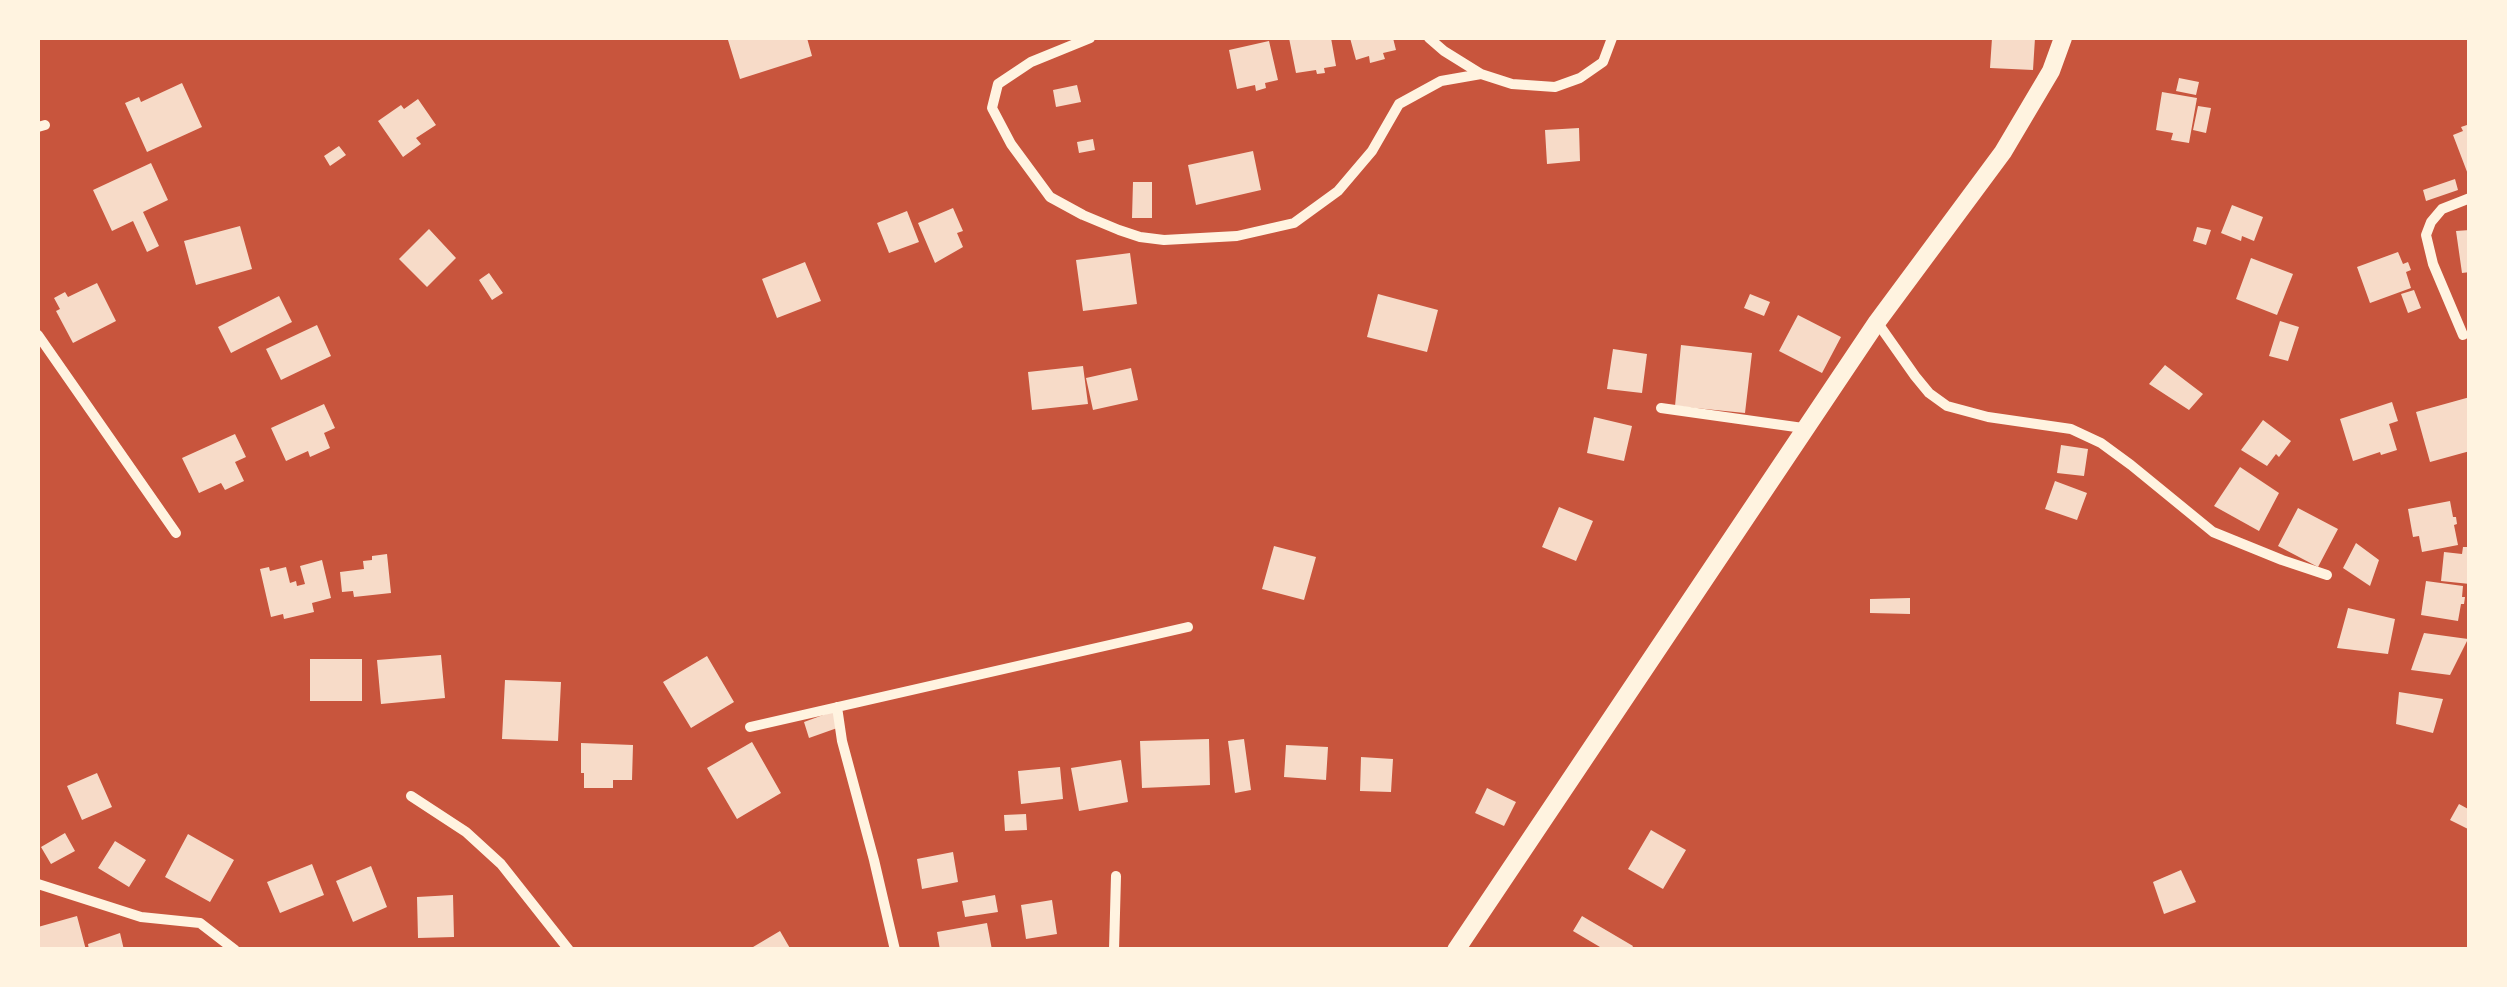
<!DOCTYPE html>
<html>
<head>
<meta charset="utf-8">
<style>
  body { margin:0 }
  #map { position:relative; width:2507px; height:987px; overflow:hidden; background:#c8553d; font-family:"Space Grotesk",sans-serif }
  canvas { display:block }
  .frame { position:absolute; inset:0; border:40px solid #fff3e0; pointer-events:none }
</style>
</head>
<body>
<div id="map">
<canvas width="2507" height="987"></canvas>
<div class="frame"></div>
</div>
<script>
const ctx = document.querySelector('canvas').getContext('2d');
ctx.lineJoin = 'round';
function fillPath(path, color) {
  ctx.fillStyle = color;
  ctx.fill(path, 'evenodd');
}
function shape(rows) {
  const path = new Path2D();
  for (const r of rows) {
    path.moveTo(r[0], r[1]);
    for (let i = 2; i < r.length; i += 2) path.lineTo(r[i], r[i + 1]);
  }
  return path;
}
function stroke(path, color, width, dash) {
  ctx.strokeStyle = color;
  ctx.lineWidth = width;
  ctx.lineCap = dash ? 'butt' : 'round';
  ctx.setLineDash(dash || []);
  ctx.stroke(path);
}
fillPath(shape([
  [736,38,807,38,812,56,740,79,728,40],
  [1289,38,1331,38,1336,66,1324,68,1325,73,1317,74,1316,70,1296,73],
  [1350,38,1393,38,1396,50,1383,53,1385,59,1370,63,1369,56,1356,60],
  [1992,38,2035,38,2033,70,1990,68],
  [1269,41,1278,80,1265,83,1266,88,1256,91,1255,85,1237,89,1229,50],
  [2179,78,2199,82,2196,95,2176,91],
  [182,83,202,127,147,152,125,103,139,97,141,102],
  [1077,85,1081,102,1056,107,1053,90],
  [2162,92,2197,98,2189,143,2171,140,2173,133,2156,130],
  [418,99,436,125,416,138,421,144,403,157,378,121,401,105,404,109],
  [2198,106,2211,108,2206,133,2193,130],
  [2470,124,2470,177,2469,177,2453,135,2463,131,2461,127],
  [1579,128,1580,161,1547,164,1545,130],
  [1093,139,1095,150,1079,153,1077,142],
  [339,146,346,155,330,166,324,156],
  [1253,151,1261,190,1196,205,1188,165],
  [151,163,168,200,143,212,159,246,147,252,133,221,112,231,93,190],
  [2455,179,2458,190,2426,201,2423,190],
  [1133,182,1152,182,1152,218,1132,218],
  [2232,205,2263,217,2254,241,2242,236,2241,241,2221,233],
  [953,208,963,231,957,233,963,247,935,263,918,223],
  [907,211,919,242,889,253,877,223],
  [240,226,252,269,196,285,184,241],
  [2197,227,2211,230,2206,245,2193,241],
  [429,229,456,258,427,287,399,259],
  [2470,230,2470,272,2462,273,2456,231],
  [2398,252,2403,264,2408,262,2411,270,2406,272,2411,288,2370,303,2357,267],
  [1130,253,1137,304,1083,311,1076,260],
  [2251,258,2293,274,2277,315,2236,299],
  [805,262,821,301,777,318,762,279],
  [489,273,503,293,492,300,479,280],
  [97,283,116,321,73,343,56,311,60,309,54,298,65,292,68,297],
  [2414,290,2421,308,2408,313,2401,294],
  [1378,294,1438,310,1427,352,1367,337],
  [1750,294,1770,302,1764,316,1744,308],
  [279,296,292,322,231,353,218,327],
  [1798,315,1841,337,1822,373,1779,351],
  [2280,321,2299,327,2288,361,2269,356],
  [317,325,331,356,281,380,266,349],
  [1681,345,1752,353,1745,413,1675,406],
  [1613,349,1647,354,1642,393,1607,389],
  [2165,365,2203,394,2189,410,2149,384],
  [1083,366,1088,404,1032,410,1028,372],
  [1131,368,1138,400,1093,410,1086,378],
  [2470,397,2470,451,2430,462,2416,412],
  [2392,402,2398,421,2389,424,2397,450,2381,455,2380,452,2353,461,2340,419],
  [324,404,335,428,324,433,330,448,310,457,308,451,286,461,271,428],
  [1594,417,1632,426,1624,461,1587,453],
  [2263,420,2291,441,2279,457,2276,454,2267,466,2241,450],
  [235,434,246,457,235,462,244,481,225,490,221,483,199,493,182,458],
  [2061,445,2088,449,2084,476,2057,473],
  [2240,467,2279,493,2259,531,2214,506],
  [2055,481,2087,493,2077,520,2045,509],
  [2450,501,2453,517,2456,517,2457,524,2454,525,2458,545,2422,552,2419,536,2413,537,2408,509],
  [1559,507,1593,521,1576,561,1542,547],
  [2298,508,2338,529,2318,567,2278,546],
  [2356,543,2379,560,2370,586,2343,568],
  [1274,546,1316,557,1304,600,1262,589],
  [2463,547,2470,547,2470,584,2441,581,2444,552,2462,554],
  [387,554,391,593,354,597,353,591,342,592,340,572,364,569,363,561,372,560,372,556],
  [322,560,331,598,312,603,314,612,284,619,283,614,271,617,260,569,269,567,270,571,286,567,290,583,296,581,297,586,305,584,300,566],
  [2426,581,2463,586,2462,597,2465,597,2464,604,2461,604,2458,621,2421,615],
  [1910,598,1910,614,1870,613,1870,599],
  [2348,608,2395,619,2388,654,2337,648],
  [2424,633,2468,639,2450,675,2411,670],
  [441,655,445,698,381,704,377,660],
  [707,656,734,702,691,728,663,682],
  [310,659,362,659,362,701,310,701],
  [505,680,561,682,558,741,502,739],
  [2399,692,2443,699,2433,733,2396,724],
  [834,711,840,727,809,738,804,722],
  [1209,739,1210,785,1142,788,1140,741],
  [1244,739,1251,790,1235,793,1228,741],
  [752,742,781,793,737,819,707,768],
  [581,743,633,745,632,780,613,780,613,788,584,788,584,773,581,773],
  [1286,745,1328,747,1326,780,1284,777],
  [1361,757,1393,759,1391,792,1360,791],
  [1121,760,1128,802,1079,811,1071,768],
  [1060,767,1063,799,1021,804,1018,771],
  [97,773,112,807,82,820,67,786],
  [1487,788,1516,802,1504,826,1475,813],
  [2459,804,2470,810,2470,830,2450,820],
  [1026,814,1027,830,1005,831,1004,815],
  [1651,830,1686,850,1663,889,1628,869],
  [65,833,75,851,51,864,41,847],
  [188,834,234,860,210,902,165,877],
  [115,841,146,860,129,887,98,868],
  [953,852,958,882,922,889,917,859],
  [312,864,324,895,280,913,267,882],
  [371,866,387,907,353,922,336,881],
  [2181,870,2196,902,2164,914,2153,882],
  [453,895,454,937,418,938,417,897],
  [995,895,998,912,965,917,962,901],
  [1052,900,1057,934,1026,939,1021,905],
  [77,916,86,950,38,950,38,927],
  [1582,916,1633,946,1631,950,1605,950,1573,931],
  [987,923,992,950,940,950,937,932],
  [780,931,791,950,748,950],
  [120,933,124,950,89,950,88,944]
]), '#f7dbc8');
stroke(shape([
  [1090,38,1031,62,998,84,992,108,1011,144,1050,197,1083,215,1119,230,1140,237,1164,240,1237,236,1294,223,1338,191,1372,151,1399,104,1441,81,1481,74],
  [1429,38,1444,51,1481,74,1512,84,1555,87,1580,78,1603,62,1612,38],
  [38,127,45,125],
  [1877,322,1915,376,1929,393,1947,406,1988,417,2071,429,2101,443,2131,465,2213,532,2282,560,2327,575],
  [38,335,176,533],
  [2463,335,2433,264,2426,235,2431,222,2442,209,2470,198],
  [1661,408,1803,428],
  [837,707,842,741,874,860,895,950],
  [750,727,1188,627],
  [411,796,466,832,501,864,569,950],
  [38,884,141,917,200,923,235,950],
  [1114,950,1116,876]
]), '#fff3e0', 10);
stroke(shape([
  [1456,950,1877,322,2003,152,2051,71,2063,38]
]), '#fff3e0', 18);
</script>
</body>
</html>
